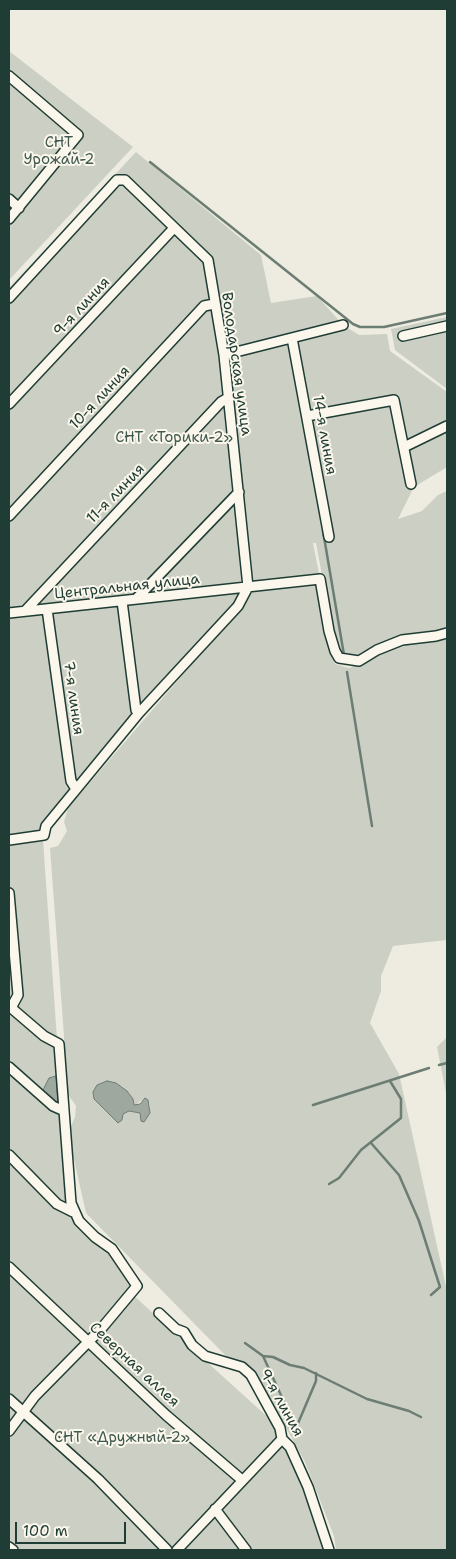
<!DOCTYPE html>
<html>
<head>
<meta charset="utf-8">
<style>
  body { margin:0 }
  #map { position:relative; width:456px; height:1559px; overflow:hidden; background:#eeece1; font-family:"Shantell Sans",sans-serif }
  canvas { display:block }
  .frame { position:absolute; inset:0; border:10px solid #1f3d34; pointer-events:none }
  .scale { position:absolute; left:15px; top:1522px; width:111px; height:22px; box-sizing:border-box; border:2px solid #1f3d34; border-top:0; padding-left:6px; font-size:15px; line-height:18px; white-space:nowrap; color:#1f3d34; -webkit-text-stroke:4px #fbf7ec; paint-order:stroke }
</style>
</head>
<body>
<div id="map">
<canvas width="456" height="1559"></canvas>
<div class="frame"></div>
<div class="scale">100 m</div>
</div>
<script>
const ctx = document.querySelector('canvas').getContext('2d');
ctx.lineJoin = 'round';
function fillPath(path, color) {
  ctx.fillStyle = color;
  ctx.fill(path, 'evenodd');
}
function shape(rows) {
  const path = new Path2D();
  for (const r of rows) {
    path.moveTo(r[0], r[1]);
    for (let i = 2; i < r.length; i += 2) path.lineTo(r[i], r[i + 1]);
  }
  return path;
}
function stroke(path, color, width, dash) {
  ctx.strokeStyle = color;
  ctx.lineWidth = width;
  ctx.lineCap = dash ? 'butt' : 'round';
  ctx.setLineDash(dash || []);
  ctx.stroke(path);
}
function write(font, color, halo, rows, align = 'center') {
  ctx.font = font + ' "Shantell Sans",sans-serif';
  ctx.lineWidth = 4;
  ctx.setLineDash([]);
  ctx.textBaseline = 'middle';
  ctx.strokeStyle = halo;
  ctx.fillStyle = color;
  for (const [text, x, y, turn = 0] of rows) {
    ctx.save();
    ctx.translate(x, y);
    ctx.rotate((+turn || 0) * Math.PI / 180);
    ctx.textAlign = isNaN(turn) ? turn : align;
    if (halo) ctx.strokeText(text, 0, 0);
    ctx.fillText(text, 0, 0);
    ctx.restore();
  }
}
fillPath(shape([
  [9,51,133,147,9,280],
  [136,152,261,255,271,303,317,296,343,325,359,335,387,334,390,351,447,392,447,467,414,487,398,519,422,511,438,495,447,491,447,631,359,659,340,656,336,650,316,543,313,543,320,579,248,587,246,594,139,713,43,840,62,1110,73,1212,112,1249,137,1286,133,1295,272,1421,312,1508,326,1550,9,1550,9,288],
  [447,317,447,389,395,350,391,329],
  [318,584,331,654,335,664,349,668,403,642,447,637,447,940,393,946,381,976,381,991,370,1023,399,1074,447,1291,447,1550,336,1550,334,1536,305,1462,273,1404,86,1213,68,1133,75,1117,76,1106,65,1090,64,1036,50,848,58,846,67,831,64,822,68,808,240,608,252,590],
  [116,1083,127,1091,133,1099,134,1106,142,1100,149,1102,150,1113,141,1121,140,1113,129,1111,111,1116,104,1108],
  [447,1037,447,1098,437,1047]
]), '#cbcfc4');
const water = shape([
  [56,1076,58,1101,56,1104,42,1092,49,1078,56,1076],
  [107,1081,116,1083,127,1091,133,1099,134,1105,140,1104,145,1098,148,1100,150,1113,144,1122,141,1121,140,1113,129,1111,123,1114,122,1120,118,1123,94,1099,93,1092,97,1085,107,1081]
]);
fillPath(water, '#9fa89f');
stroke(water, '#6c7d74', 1);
stroke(shape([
  [150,162,353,324,360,327,384,327,447,313],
  [323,531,344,655],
  [347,672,372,826],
  [439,1065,447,1063],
  [313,1105,429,1068],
  [371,1143,399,1175,419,1221,440,1287,431,1295],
  [329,1184,339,1178,361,1150,401,1118,401,1099,390,1081],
  [245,1343,263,1356,273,1357,290,1365,304,1368,367,1399,409,1411,421,1417],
  [263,1356,296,1428,316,1381,316,1373]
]), '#6c7d74', 2.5);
const minor = shape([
  [9,76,78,135,9,219],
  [9,199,19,208],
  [9,298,117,180,125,180,208,260,224,355,248,587,238,606,139,713,46,826,44,835,9,840],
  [403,336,447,326],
  [292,338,329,537],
  [224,355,343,325],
  [9,404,174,228],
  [307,416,394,400,411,484],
  [404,447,447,426],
  [9,516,204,306,214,304],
  [136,599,239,492],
  [122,601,136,710,139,713],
  [47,609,71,781,76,789],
  [25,611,221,402,228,398],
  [9,613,320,579,329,631,335,651,339,658,359,661,377,650,402,640,436,636,447,633],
  [9,893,18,995,11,1008],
  [9,1006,44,1036,59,1044,71,1203,79,1221,95,1237,112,1249,137,1286,101,1329,35,1396,9,1431],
  [9,1067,53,1106,62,1110],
  [9,1155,57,1204,73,1212],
  [9,1267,166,1415,242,1480],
  [159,1313,176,1329,184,1332,192,1345,205,1356,242,1367,251,1375,280,1428,282,1439,290,1447,308,1487,329,1550],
  [9,1399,98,1479,167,1550],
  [215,1509,246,1550],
  [9,1547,13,1550],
  [177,1550,282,1439]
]);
stroke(minor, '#1f3d34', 12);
stroke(minor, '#fbf7ec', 9);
write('15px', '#415a51', '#fbf7ec', [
  ["СНТ",59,143],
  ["Урожай-2",59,160],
  ["СНТ «Торики-2»",174,438],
  ["СНТ «Дружный-2»",122,1438]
]);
write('15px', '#1f3d34', '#fbf7ec', [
  ["9-я линия",82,307,-47],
  ["Володарская улица",236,364,82],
  ["10-я линия",100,398,-47],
  ["14-я линия",324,435,80],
  ["11-я линия",116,494,-46],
  ["Центральная улица",127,587,-6],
  ["7-я линия",73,698,82],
  ["Северная аллея",134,1365,43],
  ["9-я линия",281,1403,61]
]);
</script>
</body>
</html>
